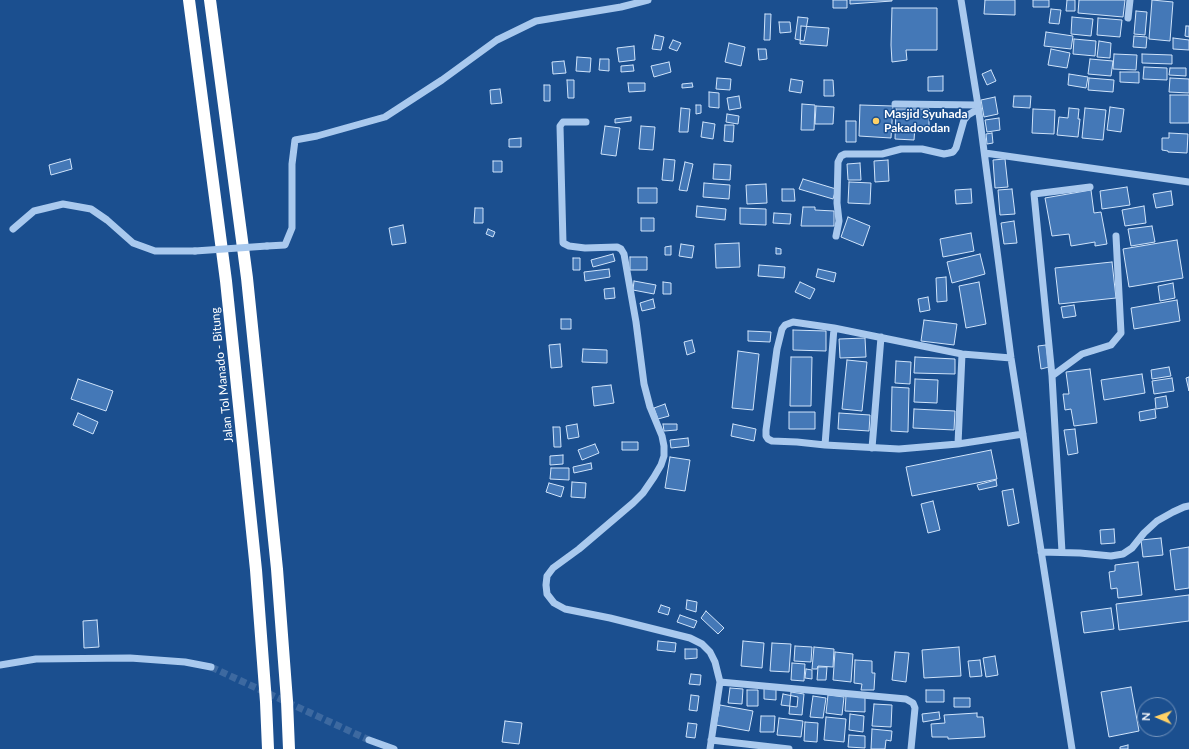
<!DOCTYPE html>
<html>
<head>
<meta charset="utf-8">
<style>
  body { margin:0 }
  #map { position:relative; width:1189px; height:749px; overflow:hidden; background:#1b4f8f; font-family:Lato,sans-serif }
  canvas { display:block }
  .north { position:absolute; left:1137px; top:697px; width:40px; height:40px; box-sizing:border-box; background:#1b4f8f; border:1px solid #7695bc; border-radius:50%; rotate:272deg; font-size:11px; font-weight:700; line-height:16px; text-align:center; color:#fff }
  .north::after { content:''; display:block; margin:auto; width:14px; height:18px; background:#ffd166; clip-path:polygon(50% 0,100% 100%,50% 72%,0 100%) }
</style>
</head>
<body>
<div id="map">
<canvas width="1189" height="749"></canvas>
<div class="north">N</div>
</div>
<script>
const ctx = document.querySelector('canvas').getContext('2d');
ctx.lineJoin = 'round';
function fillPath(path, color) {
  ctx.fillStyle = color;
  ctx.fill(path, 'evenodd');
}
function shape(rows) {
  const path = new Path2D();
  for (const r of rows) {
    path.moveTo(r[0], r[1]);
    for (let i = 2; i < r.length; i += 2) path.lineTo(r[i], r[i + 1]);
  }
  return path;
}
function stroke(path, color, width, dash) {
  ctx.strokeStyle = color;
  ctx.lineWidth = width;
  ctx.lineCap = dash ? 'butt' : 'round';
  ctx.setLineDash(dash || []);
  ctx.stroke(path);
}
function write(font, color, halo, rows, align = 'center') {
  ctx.font = font + ' Lato,sans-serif';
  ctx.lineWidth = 3;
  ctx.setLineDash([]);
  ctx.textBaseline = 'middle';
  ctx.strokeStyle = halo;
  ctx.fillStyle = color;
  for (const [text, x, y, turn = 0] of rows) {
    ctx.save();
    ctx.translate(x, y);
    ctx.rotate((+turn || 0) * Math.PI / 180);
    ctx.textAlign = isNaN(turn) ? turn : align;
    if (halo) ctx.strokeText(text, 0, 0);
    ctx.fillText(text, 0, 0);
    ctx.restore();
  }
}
const building = shape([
  [833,0,847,0,847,8,833,8,833,0],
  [850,0,892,0,892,1,850,4,850,0],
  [985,0,1015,0,1015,15,984,14,985,0],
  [1033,0,1049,0,1049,7,1033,7,1033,0],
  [1067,0,1075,0,1075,11,1066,11,1067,0],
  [1079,0,1125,0,1123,17,1078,13,1079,0],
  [1152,0,1173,2,1170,41,1149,39,1152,0],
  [892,8,937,8,937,50,906,50,907,60,892,62,891,45,892,8],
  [1051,9,1061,10,1059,24,1049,23,1051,9],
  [1136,11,1147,12,1145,35,1134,34,1136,11],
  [765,14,771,14,770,40,764,40,765,14],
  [798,17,808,18,804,41,795,39,798,17],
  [1072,17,1093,19,1091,36,1071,34,1072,17],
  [1098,18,1122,20,1120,37,1097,35,1098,18],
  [779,22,790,22,791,32,780,33,779,22],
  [801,26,829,28,827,46,800,44,801,26],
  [1186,26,1189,26,1189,37,1185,36,1186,26],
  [1046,32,1073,36,1071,49,1044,46,1046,32],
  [655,35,664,37,661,50,652,49,655,35],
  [1134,36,1147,37,1146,48,1133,47,1134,36],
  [1173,38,1189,40,1189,50,1173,49,1173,38],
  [1074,39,1096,41,1095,56,1073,54,1074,39],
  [673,40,681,43,677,51,669,48,673,40],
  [1099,41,1111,43,1110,58,1097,57,1099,41],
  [729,43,745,47,741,66,725,62,729,43],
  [634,46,635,60,619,62,617,48,634,46],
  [758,49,766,49,767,59,759,60,758,49],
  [1051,49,1070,53,1067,68,1048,65,1051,49],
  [1114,54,1137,55,1136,70,1113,69,1114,54],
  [1142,54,1172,55,1172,64,1142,63,1142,54],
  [577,57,591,58,590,72,576,71,577,57],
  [600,59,609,59,609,71,599,70,600,59],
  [1090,59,1113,61,1111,76,1088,74,1090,59],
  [564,61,566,73,553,74,552,62,564,61],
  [669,62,671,72,654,77,651,66,669,62],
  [633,65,634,71,621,72,621,66,633,65],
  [1144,67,1167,68,1167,80,1143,79,1144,67],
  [1170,68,1186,68,1186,76,1169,75,1170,68],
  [991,70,996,81,987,85,982,74,991,70],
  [1120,72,1139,72,1139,83,1120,82,1120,72],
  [1069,74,1088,77,1086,88,1068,85,1069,74],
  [943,76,943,91,928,91,928,77,943,76],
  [717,78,731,79,730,90,716,89,717,78],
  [1089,78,1114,80,1113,92,1088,90,1089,78],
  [1170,78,1189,79,1189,93,1169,92,1170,78],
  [791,79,803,81,801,93,789,91,791,79],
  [567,80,574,80,574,98,568,98,567,80],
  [824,80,833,80,834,96,824,96,824,80],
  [628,83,645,83,645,91,629,92,628,83],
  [692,83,693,87,682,88,682,84,692,83],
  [544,85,550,85,550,101,544,101,544,85],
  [500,89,502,103,491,104,490,90,500,89],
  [709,92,719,93,719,108,709,107,709,92],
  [1170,95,1189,95,1189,123,1170,123,1170,95],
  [739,96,741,108,729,110,727,98,739,96],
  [1014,96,1031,96,1030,108,1013,107,1014,96],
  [995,97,998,114,984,117,981,100,995,97],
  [802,104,815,105,814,130,801,130,802,104],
  [696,105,701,105,701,113,696,114,696,105],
  [860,105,893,106,891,138,859,136,860,105],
  [816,106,834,107,833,124,815,124,816,106],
  [1110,107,1124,109,1121,132,1107,130,1110,107],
  [681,108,690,109,688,132,679,132,681,108],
  [1069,108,1079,109,1078,119,1080,119,1078,137,1057,135,1059,117,1068,118,1069,108],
  [1085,108,1106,110,1103,140,1082,138,1085,108],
  [896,109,929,109,929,127,915,127,914,140,895,139,896,109],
  [1033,109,1055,110,1054,134,1032,133,1033,109],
  [727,114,739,116,738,124,726,122,727,114],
  [631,117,631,121,615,123,615,119,631,117],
  [999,118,1000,130,987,132,985,120,999,118],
  [846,121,856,121,856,142,846,142,846,121],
  [703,122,715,124,713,139,701,137,703,122],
  [725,125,734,125,733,142,724,141,725,125],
  [605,126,620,128,616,156,601,154,605,126],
  [641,126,655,127,653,150,639,149,641,126],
  [992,133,993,143,987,144,986,134,992,133],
  [1169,133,1188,134,1187,153,1168,152,1168,151,1162,150,1162,138,1169,138,1169,133],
  [521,138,521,147,509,147,509,139,521,138],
  [70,159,72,169,51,175,49,165,70,159],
  [664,159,675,160,673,181,662,180,664,159],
  [1005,159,1008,187,995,188,993,160,1005,159],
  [888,160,889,181,875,182,874,161,888,160],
  [493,161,502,161,502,172,493,172,493,161],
  [685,162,693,164,687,191,679,190,685,162],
  [860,163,861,180,848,180,847,164,860,163],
  [714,164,731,165,730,180,713,179,714,164],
  [803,179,836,189,833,199,799,189,803,179],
  [849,182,871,183,870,204,848,203,849,182],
  [704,183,730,185,729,199,703,197,704,183],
  [766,184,767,203,747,204,746,185,766,184],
  [1127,187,1130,205,1102,209,1100,191,1127,187],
  [638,188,657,188,657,203,638,203,638,188],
  [782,189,794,189,795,201,782,201,782,189],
  [971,189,972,203,956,204,955,190,971,189],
  [1012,189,1015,214,1000,215,998,190,1012,189],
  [1091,190,1094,213,1101,212,1107,244,1095,246,1095,242,1071,246,1069,234,1052,236,1045,198,1091,190],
  [1171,191,1173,205,1156,208,1153,194,1171,191],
  [697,206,726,209,725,220,696,217,697,206],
  [1144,206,1146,223,1125,226,1122,210,1144,206],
  [803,207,815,207,815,210,834,211,834,226,801,226,803,207],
  [475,208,483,208,483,223,474,223,475,208],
  [740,208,766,209,766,225,740,224,740,208],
  [774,213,791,214,790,224,773,223,774,213],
  [848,217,870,226,863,246,841,237,848,217],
  [641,218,654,218,654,231,641,231,641,218],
  [1014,221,1017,243,1004,244,1001,223,1014,221],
  [403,225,406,243,392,245,389,228,403,225],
  [1152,226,1155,242,1131,246,1128,229,1152,226],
  [488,229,495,232,493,237,486,234,488,229],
  [971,233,974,251,943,257,940,239,971,233],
  [1177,240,1183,278,1129,287,1123,249,1177,240],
  [739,243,740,267,716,268,715,244,739,243],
  [681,244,694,246,692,258,679,256,681,244],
  [671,246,671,255,665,255,665,247,671,246],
  [776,248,781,249,781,254,776,254,776,248],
  [613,254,615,261,593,267,591,260,613,254],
  [980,254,985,274,952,283,947,262,980,254],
  [630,257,647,257,647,270,630,270,630,257],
  [573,258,580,258,580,270,573,270,573,258],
  [1112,262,1116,298,1059,304,1055,268,1112,262],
  [759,265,785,267,784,278,758,276,759,265],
  [609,269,610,277,585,281,584,272,609,269],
  [818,269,836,273,834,282,816,277,818,269],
  [946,277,947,301,937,302,936,278,946,277],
  [634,281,656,285,654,294,633,290,634,281],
  [663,282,671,283,671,294,663,294,663,282],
  [800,282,815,289,810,299,795,292,800,282],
  [979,282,986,324,966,328,959,286,979,282],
  [1173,283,1175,298,1160,301,1158,286,1173,283],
  [614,288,615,298,605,299,604,289,614,288],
  [928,297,930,310,920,312,918,299,928,297],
  [653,299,655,308,642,311,640,303,653,299],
  [1177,300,1180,321,1134,329,1131,308,1177,300],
  [1074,305,1076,316,1063,318,1061,307,1074,305],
  [561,319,571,319,571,329,561,329,561,319],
  [924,320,957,324,954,345,921,341,924,320],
  [793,330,826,331,826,351,793,350,793,330],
  [748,331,771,332,770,342,748,341,748,331],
  [865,338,866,357,840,358,839,339,865,338],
  [692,340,695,352,687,355,684,342,692,340],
  [560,344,562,367,551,368,549,345,560,344],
  [1046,345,1049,367,1041,369,1038,346,1046,345],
  [583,349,607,350,607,363,582,362,583,349],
  [738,351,759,354,753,410,732,408,738,351],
  [791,357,812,357,811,406,790,406,791,357],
  [915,357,955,359,955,374,914,373,915,357],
  [847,360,867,362,862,411,842,409,847,360],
  [896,361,911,362,910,384,895,383,896,361],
  [1169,367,1171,376,1152,379,1151,370,1169,367],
  [1090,369,1097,423,1074,426,1071,409,1065,410,1063,394,1069,394,1066,372,1090,369],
  [1142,374,1145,393,1104,400,1101,380,1142,374],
  [1189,377,1189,391,1186,378,1189,377],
  [1172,378,1174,391,1154,394,1152,381,1172,378],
  [78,379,113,391,106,411,71,399,78,379],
  [915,379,938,380,937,403,914,402,915,379],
  [611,385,614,403,594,406,592,387,611,385],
  [892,387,909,388,908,432,891,431,892,387],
  [1166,396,1168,407,1156,409,1155,398,1166,396],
  [665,404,669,416,658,419,654,408,665,404],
  [914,409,955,411,954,430,913,428,914,409],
  [1155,409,1156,418,1140,421,1139,412,1155,409],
  [789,412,815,412,815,429,789,429,789,412],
  [78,413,98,422,93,434,73,425,78,413],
  [839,413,870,415,869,431,838,429,839,413],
  [577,424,579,437,568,439,566,426,577,424],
  [663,424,677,424,677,430,664,431,663,424],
  [733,424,756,429,754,441,731,436,733,424],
  [553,427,560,427,561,447,554,447,553,427],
  [1075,429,1078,453,1068,455,1064,430,1075,429],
  [688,438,689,446,671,448,670,440,688,438],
  [622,442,638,442,638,450,622,450,622,442],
  [595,444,599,453,582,460,578,450,595,444],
  [991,450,997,479,912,496,906,467,991,450],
  [563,455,563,464,550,465,550,456,563,455],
  [670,457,690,460,685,491,665,488,670,457],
  [591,463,592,469,574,473,573,467,591,463],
  [551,468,569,468,569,480,550,479,551,468],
  [996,480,997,486,979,490,977,485,996,480],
  [572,482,586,483,585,498,571,497,572,482],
  [549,483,564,487,561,497,546,492,549,483],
  [1013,489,1019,523,1008,526,1002,491,1013,489],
  [933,501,940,530,928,533,921,504,933,501],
  [1114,529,1115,543,1101,544,1100,530,1114,529],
  [1161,538,1163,555,1143,557,1141,540,1161,538],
  [1189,547,1189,588,1175,590,1170,550,1189,547],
  [1138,562,1142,595,1118,598,1117,588,1111,589,1109,572,1115,571,1115,565,1138,562],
  [1189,595,1189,621,1119,630,1116,604,1189,595],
  [687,600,697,602,696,612,686,609,687,600],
  [661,605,670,608,668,615,658,612,661,605],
  [1111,608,1114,629,1084,633,1081,612,1111,608],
  [706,611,724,628,718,634,701,618,706,611],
  [680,615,697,621,694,628,677,622,680,615],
  [97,620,99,647,84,648,83,621,97,620],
  [658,641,676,643,675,652,657,650,658,641],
  [743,641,764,643,762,668,741,666,743,641],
  [772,643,791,644,789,672,770,671,772,643],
  [795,646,812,647,811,662,794,661,795,646],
  [814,647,834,649,833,667,818,666,817,669,812,669,814,647],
  [959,647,961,676,924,678,922,650,959,647],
  [685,649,697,649,697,658,685,659,685,649],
  [835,652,853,654,851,682,833,680,835,652],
  [895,652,909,653,906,682,892,680,895,652],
  [995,656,998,675,986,677,983,658,995,656],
  [855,660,872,661,872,673,875,673,874,690,861,690,862,684,854,683,855,660],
  [980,660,982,676,970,677,968,661,980,660],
  [792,663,805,664,804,681,791,680,792,663],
  [818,667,827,667,826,680,817,680,818,667],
  [806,669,812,670,812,679,805,678,806,669],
  [691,674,701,675,700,685,689,684,691,674],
  [1131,687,1139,731,1109,737,1101,692,1131,687],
  [730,688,743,689,742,704,728,703,730,688],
  [764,688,776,688,776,700,764,699,764,688],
  [747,690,758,690,758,706,747,706,747,690],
  [926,690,944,690,944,702,926,702,926,690],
  [791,692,804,694,802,715,789,714,791,692],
  [783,694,798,697,797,707,781,705,783,694],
  [691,695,699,696,697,711,689,710,691,695],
  [828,695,844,697,842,715,826,713,828,695],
  [813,696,826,698,823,718,810,717,813,696],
  [846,696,865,697,865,712,845,711,846,696],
  [954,698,970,698,970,707,954,707,954,698],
  [874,704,892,705,891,727,872,726,874,704],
  [720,705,753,711,749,731,716,725,720,705],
  [939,712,940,719,923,722,922,714,939,712],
  [977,713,977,717,983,717,985,737,948,739,948,737,932,737,931,724,945,723,944,715,977,713],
  [850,714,864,716,863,732,849,730,850,714],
  [761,716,775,716,774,732,760,732,761,716],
  [826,717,846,719,844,742,824,740,826,717],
  [779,718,803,721,801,737,777,735,779,718],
  [505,721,522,723,519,744,502,742,505,721],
  [805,722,818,723,817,742,804,741,805,722],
  [688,723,697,724,695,738,686,737,688,723],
  [872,729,892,731,891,741,886,740,885,749,871,749,872,729],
  [849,735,865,736,865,748,848,747,849,735],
  [1128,745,1128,749,1120,749,1120,747,1128,745]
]);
fillPath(building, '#4478b7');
stroke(building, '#cfe3fa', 1);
stroke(shape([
  [211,667,369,740]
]), '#3d69a0', 7, [7, 3.5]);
stroke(shape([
  [961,0,978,105,1011,358,1072,749],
  [1128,18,1130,0],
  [895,104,978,105],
  [586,122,563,122,560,126,563,243,569,246,585,248,617,247,621,249,624,254,636,322,644,384,650,407,662,436,664,446,664,456,661,465,654,477,643,493,633,503,579,549,553,568,547,576,546,585,547,594,554,603,565,609,610,618,690,638,702,644,710,652,715,662,720,682,710,749],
  [985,153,1189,182],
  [13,229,34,211,63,204,91,209,107,220,133,243,155,251,195,251],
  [836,236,839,221,837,203,838,162,841,156,845,154,882,154,901,149,922,149,944,154,949,153,953,152,956,148,964,120,968,115,973,112,979,110],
  [267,246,285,245,292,228,292,164,295,140,317,136,385,117,442,80,497,40,536,21,621,7,648,0],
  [1011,358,962,354,834,328,793,322,785,325,782,329,777,349,766,430,766,436,768,439,772,441,797,442,825,445,899,449,958,444,1023,434],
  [1052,376,1034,194,1090,187],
  [958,444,962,354],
  [825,445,834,328],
  [872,448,881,337],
  [1041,552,1080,553,1111,556,1123,554,1132,548,1144,533,1157,521,1173,512,1184,507,1189,506],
  [1062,552,1052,376,1082,354,1111,345,1121,333,1116,236],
  [0,665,36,659,130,658,185,662,211,667],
  [720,682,906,699,913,703,915,708,911,749],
  [369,740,394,749],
  [711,740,789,749]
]), '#a9c9ee', 7);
stroke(shape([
  [189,0,226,281,256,570,266,702,268,749],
  [210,0,247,278,277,569,287,701,289,749]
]), '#fff', 12);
stroke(shape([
  [195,251,267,246]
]), '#a9c9ee', 7);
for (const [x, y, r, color] of [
  [876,121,4,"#ffd166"]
]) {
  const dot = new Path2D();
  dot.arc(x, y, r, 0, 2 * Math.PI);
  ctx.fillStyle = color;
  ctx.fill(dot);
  stroke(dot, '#1b4f8f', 1.5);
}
write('bold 12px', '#fff', '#1b4f8f', [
  ["Masjid Syuhada",884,114],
  ["Pakadoodan",884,128]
], 'left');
write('12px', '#fff', '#1b4f8f', [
  ["Jalan Tol Manado - Bitung",222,375,-96]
]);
</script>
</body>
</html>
